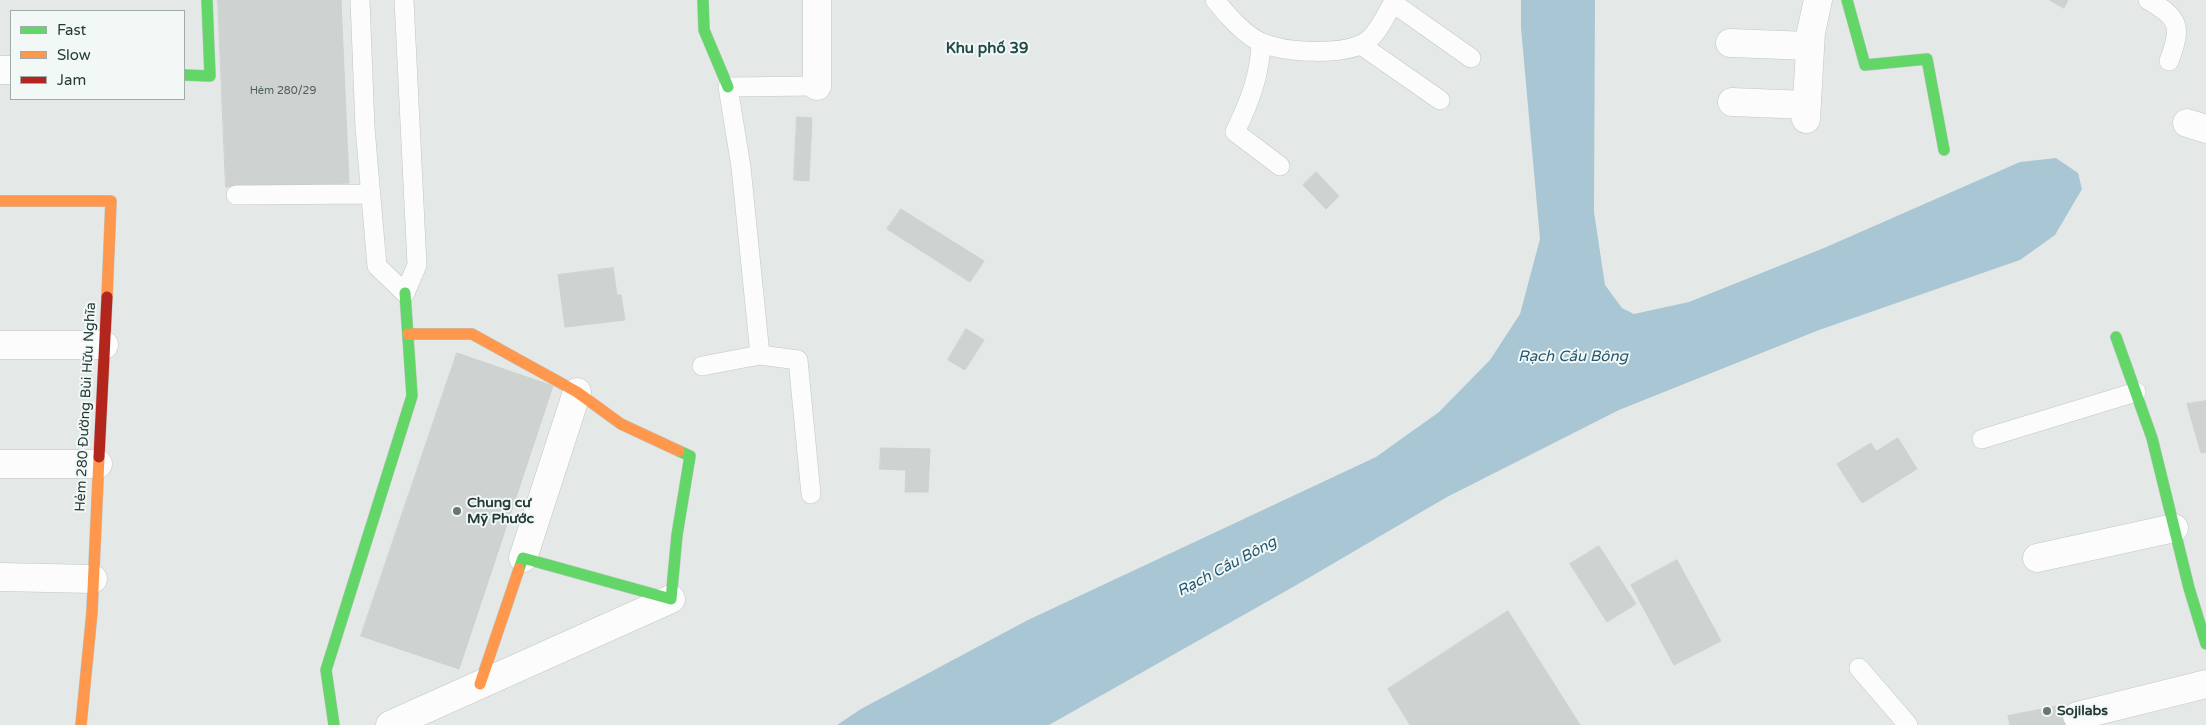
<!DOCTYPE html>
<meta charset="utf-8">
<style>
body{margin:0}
#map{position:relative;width:2206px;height:725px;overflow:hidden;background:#e4e9e7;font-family:"Varela Round",sans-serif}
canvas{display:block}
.legend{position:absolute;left:10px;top:10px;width:175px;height:90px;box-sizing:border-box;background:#f2f8f6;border:1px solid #a0acaa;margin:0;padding:6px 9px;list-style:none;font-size:15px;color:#243a38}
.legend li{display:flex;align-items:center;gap:10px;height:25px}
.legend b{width:25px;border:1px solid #a0acaa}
</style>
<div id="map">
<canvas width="2206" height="725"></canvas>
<ul class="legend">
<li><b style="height:6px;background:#63d668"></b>Fast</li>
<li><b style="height:6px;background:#ff974d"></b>Slow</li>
<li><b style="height:6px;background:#b3261e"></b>Jam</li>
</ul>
</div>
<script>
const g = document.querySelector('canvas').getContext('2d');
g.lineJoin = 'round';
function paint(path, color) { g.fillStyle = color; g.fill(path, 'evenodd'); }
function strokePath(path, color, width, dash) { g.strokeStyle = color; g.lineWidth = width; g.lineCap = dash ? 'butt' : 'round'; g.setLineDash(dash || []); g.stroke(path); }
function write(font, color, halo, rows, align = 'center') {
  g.font = font + ' "Varela Round",sans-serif'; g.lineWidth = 4; g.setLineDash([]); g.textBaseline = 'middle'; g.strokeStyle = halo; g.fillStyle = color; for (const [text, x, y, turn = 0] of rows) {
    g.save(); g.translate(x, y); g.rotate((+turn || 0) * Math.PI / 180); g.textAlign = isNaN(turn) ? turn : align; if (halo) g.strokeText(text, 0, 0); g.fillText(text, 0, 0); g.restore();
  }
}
const water = new Path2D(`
 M1521,0H1595L1594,212L1605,285L1622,308L1634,314L1689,302L1824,248L2020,162L2056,158L2078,173L2082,189L2055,235L2020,260L1819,330L1619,410L1447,497L1293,587L1049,725H837L861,709L1028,620L1376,457L1439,412L1490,360L1520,314L1540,239L1521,28Z`);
const building = new Path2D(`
 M218,0H341L349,183L226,187Z
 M2050,0H2068L2064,8Z
 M797,117L812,118L809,181L794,180Z
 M1316,172L1339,196L1326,209L1303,185Z
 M901,209L984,261L970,282L887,229Z
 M613,268L617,295H621L625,320L565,327L558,275Z
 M966,329L984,340L965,370L948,360Z
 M457,353L553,386L459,669L361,636Z
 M2206,401V452L2201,453L2187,404Z
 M1898,438L1917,469L1862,503L1837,464L1871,443L1876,451Z
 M881,448L930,449L928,492H905L906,470L880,469Z
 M1599,546L1636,604L1607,622L1570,564Z
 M1677,560L1721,641L1674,665L1631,585Z
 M1508,611L1580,725H1410L1388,689Z
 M2059,706L2067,725H2010L2008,716Z`);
const lane = new Path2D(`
 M360,0L365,128L377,266L405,293L417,265L404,0
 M1215,0C1225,13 1247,38 1263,43C1287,53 1346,56 1367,41C1378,33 1386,15 1393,3L1471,58
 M2148,0C2180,18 2182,27 2169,61
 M1261,43C1260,76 1249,103 1235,132L1280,166
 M1361,45L1440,100
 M236,195L370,194
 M702,366L760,355
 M1982,439L2136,392
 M811,494L798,360L760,355L741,167L728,87L817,86
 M1859,668L1908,725`);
const street = new Path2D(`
 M1730,43L1810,46
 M0,70H11
 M817,86V0
 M1732,102L1807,105
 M1806,119L1811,32L1818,0
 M2187,123L2206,129
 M0,345H104
 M0,464H98
 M523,558L577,392
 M2037,558L2174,528
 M0,577L93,579
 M2077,716L2206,684
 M390,725L671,599`);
const fast = new Path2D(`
 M703,0L704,30L728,87
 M1847,0L1865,65L1927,59L1944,150
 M184,75L210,76L207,0
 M2116,337L2152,438L2189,588L2206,644
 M519,569L523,558L671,599L677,535L690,456L679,451
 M334,725L326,670L412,396L405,293`);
const slow = new Path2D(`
 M0,201H111L107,297
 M408,334H472L577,392L621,424L679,451
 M480,684L519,569
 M81,725L92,612L99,457`);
const jam = new Path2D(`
 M99,457L107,297`);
const markers = [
 [457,511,5,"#677775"],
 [2047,711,5,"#677775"]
];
const numberNames = [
 ["Hẻm 280/29",283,91]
];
const streetNames = [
 ["Hẻm 280 Đường Bùi Hữu Nghĩa",86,407,-87]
];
const poiNames = [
 ["Chung cư",467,503],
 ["Mỹ Phước",467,519],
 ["Sojilabs",2057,711]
];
const neighbourhoodNames = [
 ["Khu phố 39",987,49]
];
const waterNames = [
 ["Rạch Cầu Bông",1573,357],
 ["Rạch Cầu Bông",1227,567,-28]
];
paint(water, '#a8c6d3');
paint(building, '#ced2d1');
strokePath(building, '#cdd2d0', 1);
strokePath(lane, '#c1c6c4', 20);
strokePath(street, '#c1c6c4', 29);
strokePath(fast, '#c0c6c5', 12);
strokePath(slow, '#c0c6c5', 12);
strokePath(jam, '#c0c6c5', 12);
strokePath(lane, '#fbfcfb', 19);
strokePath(street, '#fbfcfb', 28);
strokePath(fast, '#63d668', 11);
strokePath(slow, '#ff974d', 11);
strokePath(jam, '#b3261e', 11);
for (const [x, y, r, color] of markers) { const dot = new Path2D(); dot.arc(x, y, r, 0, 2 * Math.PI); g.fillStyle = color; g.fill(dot); strokePath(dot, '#f2f8f6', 2); }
write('11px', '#4e605e', null, numberNames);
write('14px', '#243a38', '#f2f8f6', streetNames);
write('bold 14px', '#243a38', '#f2f8f6', poiNames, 'left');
write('bold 15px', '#214a48', '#f2f8f6', neighbourhoodNames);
write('italic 15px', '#235671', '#f2f8f6', waterNames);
</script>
